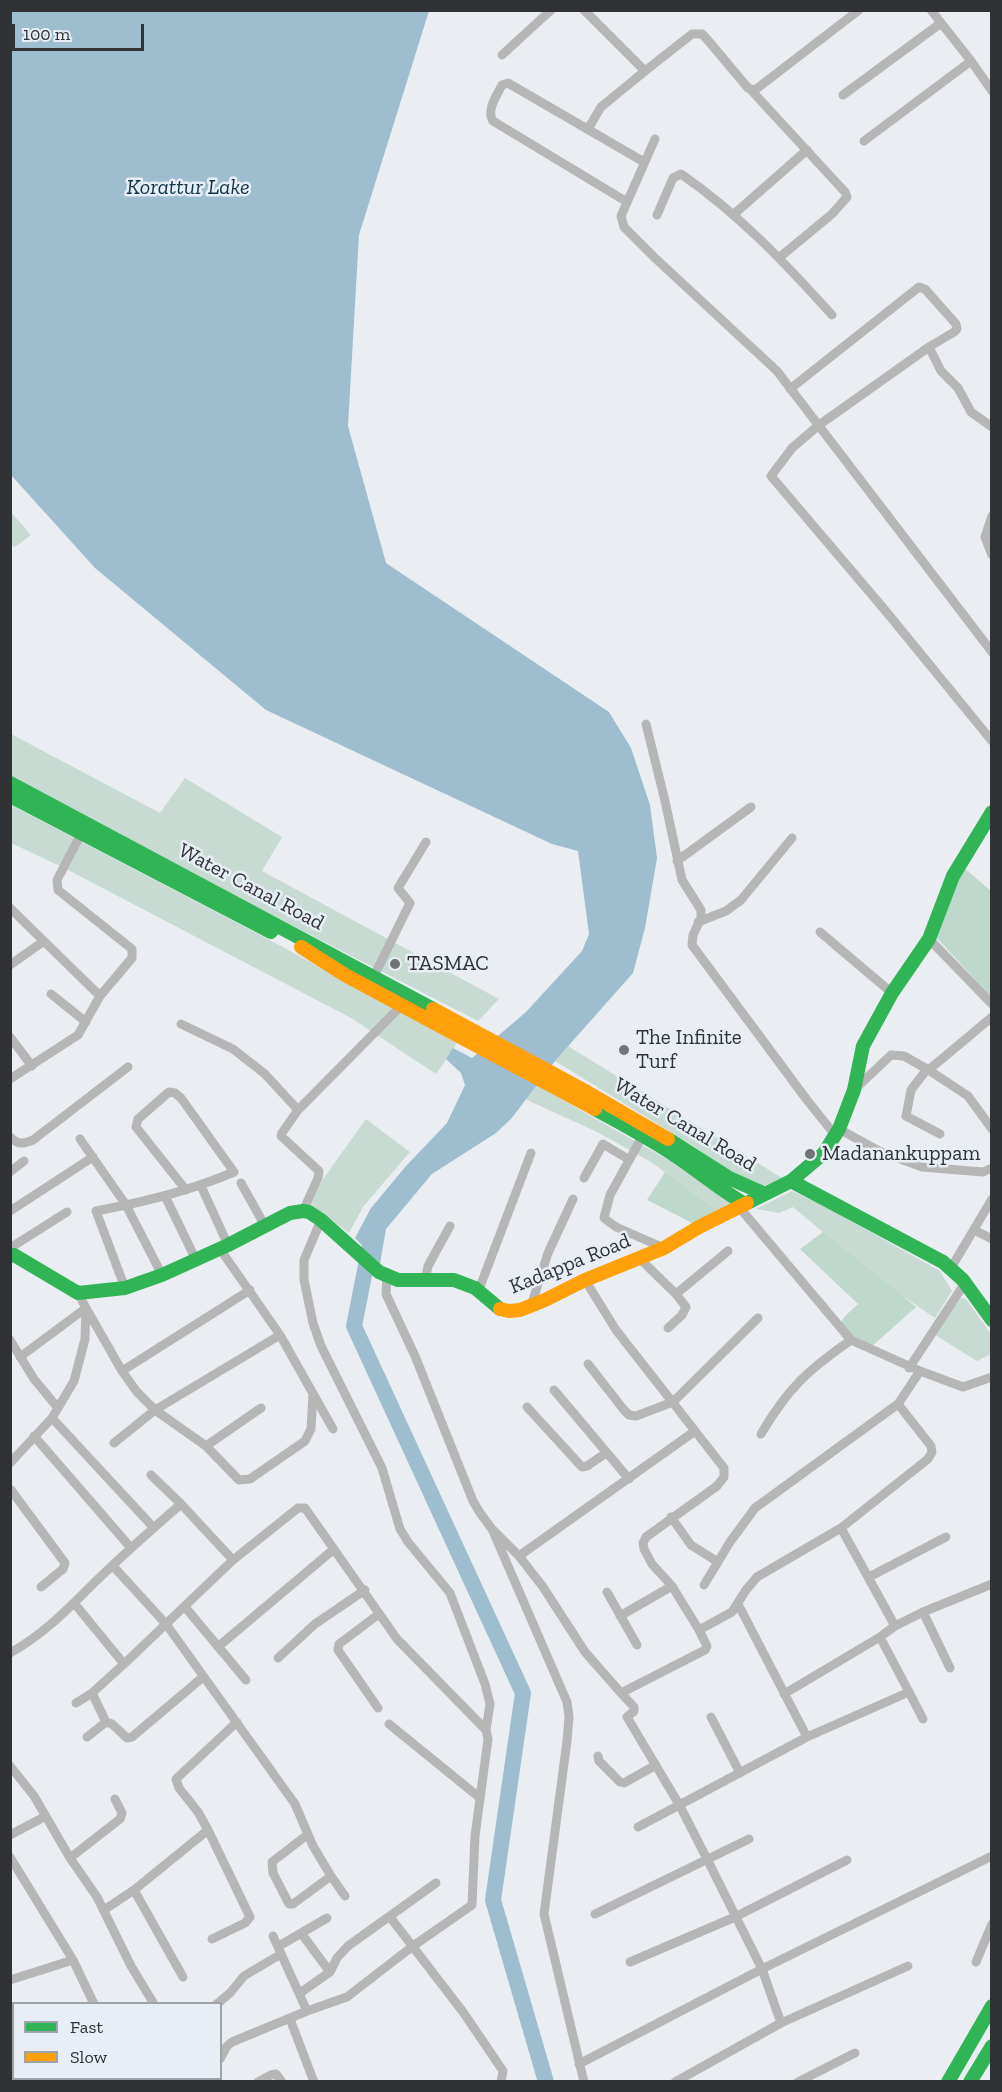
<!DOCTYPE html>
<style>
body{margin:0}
#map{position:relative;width:1002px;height:2092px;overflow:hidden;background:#eaeef2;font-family:"Zilla Slab",serif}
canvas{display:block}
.frame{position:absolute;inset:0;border:12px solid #303235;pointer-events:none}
.legend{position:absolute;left:12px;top:2002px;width:210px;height:78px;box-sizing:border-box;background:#e7eef6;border:2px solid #9ea3a9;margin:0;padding:8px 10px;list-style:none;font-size:18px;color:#303235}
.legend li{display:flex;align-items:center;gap:12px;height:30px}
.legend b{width:30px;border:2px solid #9ea3a9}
.scale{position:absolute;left:12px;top:24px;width:132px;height:27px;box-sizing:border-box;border:3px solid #303235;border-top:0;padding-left:8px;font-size:18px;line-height:21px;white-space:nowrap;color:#303235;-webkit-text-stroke:4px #e7eef6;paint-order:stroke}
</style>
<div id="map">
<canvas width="1002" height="2092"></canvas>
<div class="frame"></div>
<ul class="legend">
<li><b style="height:8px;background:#30b455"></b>Fast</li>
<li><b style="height:8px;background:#ff9f0a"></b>Slow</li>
</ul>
<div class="scale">100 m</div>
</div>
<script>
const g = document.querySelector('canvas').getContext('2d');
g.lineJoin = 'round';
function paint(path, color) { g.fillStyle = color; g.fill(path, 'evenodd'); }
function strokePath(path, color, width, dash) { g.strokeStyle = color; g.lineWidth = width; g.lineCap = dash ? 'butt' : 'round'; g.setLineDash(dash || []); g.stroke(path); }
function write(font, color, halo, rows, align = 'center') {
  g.font = font + ' "Zilla Slab",serif'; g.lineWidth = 5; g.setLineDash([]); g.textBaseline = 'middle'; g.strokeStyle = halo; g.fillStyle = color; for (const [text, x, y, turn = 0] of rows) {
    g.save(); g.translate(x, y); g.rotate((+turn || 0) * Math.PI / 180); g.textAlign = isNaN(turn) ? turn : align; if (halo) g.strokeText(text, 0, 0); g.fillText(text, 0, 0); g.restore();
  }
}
const green = new Path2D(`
 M10,511L31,535L15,547L11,545Z
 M11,734L160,813L185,778L282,837L262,871L499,999L478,1021L200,878L11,777Z
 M11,805L281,946L457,1043L436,1074L351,1018L68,870L11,843Z
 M568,1046L782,1178C776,1181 770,1184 764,1186C745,1190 712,1160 698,1149L555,1061Z
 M536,1085L670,1161L732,1204L718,1211L651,1162L597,1132L525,1099Z
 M366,1119L410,1152L363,1207L349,1233L311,1204L323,1179Z
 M792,1191L820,1204L940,1271L952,1291L935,1318L886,1285L793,1207L779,1213L756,1209Z
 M961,1298L966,1299L991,1334V1354L977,1361L935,1335Z`);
const forest = new Path2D(`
 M963,867L991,891V997L937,938Z
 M665,1172L718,1211L694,1224L647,1200Z
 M823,1232L916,1307L870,1348L861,1344L841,1323L844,1317L858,1304L800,1249Z`);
const water = new Path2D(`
 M11,11H429L359,235L348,426L386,563L609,712L631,748L650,805L657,858L645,928L633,973L555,1061L511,1119L496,1133L432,1174L386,1229L380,1264L355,1238L371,1208L406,1166L447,1123L465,1085L461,1073L446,1059L453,1048L472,1058L526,1012L582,951L589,934L578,851L552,844L266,710L95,568L11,475Z`);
const river = new Path2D(`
 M373,1230L354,1326L523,1693L493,1900L546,2082`);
const street = new Path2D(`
 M584,10L645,71L601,107L588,129
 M931,10L971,61L992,91
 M502,55L551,10
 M645,71L692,34H702L706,38L748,88L755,90L859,10
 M751,90L845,192L847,197L832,214L780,257
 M843,95L941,23
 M655,139L621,216L624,227L655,258L777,371L992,652
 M864,141L971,61
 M627,202L493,121C486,110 497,95 502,85L508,83L644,162
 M657,215L673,178L681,174C739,214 786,264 832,315
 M733,215L807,150
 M929,347L941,371L958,388L971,412L992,427
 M790,389L919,287L925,289L956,324L957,329L954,332L929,347L819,425L792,448L771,476L884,609L992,741
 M992,516L985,537L992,555
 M646,724L665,801L682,880L701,910V918L693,935L692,945L807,1100L835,1135
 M677,861L751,807
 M10,908L100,996
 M698,922L726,911L741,900L792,838
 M820,932L892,993
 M929,939L992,1004
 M10,965L44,941
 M374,976L410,903L398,888L426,842
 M51,994L86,1022
 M181,1024L233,1049L265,1074L298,1110
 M10,1037L32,1066
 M10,1079L78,1035L100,996L132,958V949L58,890L57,880L84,828
 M854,1090L891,1055L904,1056L927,1069L931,1068L992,1017
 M839,1129L879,1151L922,1167L983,1172L992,1168
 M940,1134L906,1116L911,1090L927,1069L968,1096L992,1129
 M643,1135L610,1195L604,1218L616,1227L664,1248
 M10,1137C18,1145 23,1144 33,1140L128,1067
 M80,1139L126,1205L96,1211L125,1288
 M10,1172L24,1161
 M584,1178L603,1144L628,1159
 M241,1183L265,1226
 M201,1186L228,1245
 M165,1196L196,1260
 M739,1207L851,1340L920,1371
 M10,1211L93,1157
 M303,1211L318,1178L319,1171L281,1136L282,1133L298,1110L402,1005
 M321,1220L304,1260V1280L313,1323L321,1346L382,1468L400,1529L408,1542L450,1593L485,1684L490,1704L486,1730
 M974,1230L992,1239
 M10,1248L67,1212
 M640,1259L676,1294L686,1307L682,1315L668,1328
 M951,1268L992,1199
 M162,1275L126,1205C163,1197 199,1187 234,1172L181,1098L175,1093L169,1092L138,1119L136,1127L186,1190
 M387,1277L386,1294L415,1356L473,1501L480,1513L492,1529L519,1556L543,1587L585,1652L621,1693
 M585,1280L616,1330L724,1468V1477L717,1486L646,1537L643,1543L644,1549L652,1564L672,1586L699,1630
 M425,1281L428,1266L450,1226
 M478,1292L531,1153
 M676,1294L728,1251
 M531,1306L548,1253L573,1199
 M280,1335L333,1429
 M10,1340L34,1379L58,1408
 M20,1357L86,1308L122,1371L137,1392L155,1410L206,1446L239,1480L250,1479L305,1441L311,1429L313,1394
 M588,1364L624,1410L629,1415L636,1416L673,1402L758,1318
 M909,1368L965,1283
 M122,1371L250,1290
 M554,1390L629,1479
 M527,1407L582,1467L587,1466L606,1453
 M52,1418L154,1528
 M761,1434C788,1388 808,1370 851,1340
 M34,1436L131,1548
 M114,1443L155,1410L280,1335L220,1249
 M206,1446L261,1408
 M10,1463L52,1418L74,1381L85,1339L86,1308L78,1293
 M11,1490L65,1563L63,1569L41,1587
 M671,1517L691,1545L718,1562
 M841,1528L895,1626
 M492,1529L567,1702L569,1717L567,1741L544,1914L584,2082
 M519,1556L695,1431
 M113,1566L166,1624L295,1804L313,1846L331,1876L345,1896
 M869,1577L946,1537
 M704,1585L730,1542L755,1508L898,1404L920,1371L963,1387L992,1377
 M607,1592L637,1645
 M74,1603L124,1664L92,1693L76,1703
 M738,1604L807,1737
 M185,1607L246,1680
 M923,1612L950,1668
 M620,1616L672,1586
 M219,1646L334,1549
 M10,1653C44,1634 68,1609 95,1582C123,1555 152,1529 181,1504
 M278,1658L315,1624L365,1590
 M124,1664L233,1560L181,1504L151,1475
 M909,1692L923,1719
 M92,1693L106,1722
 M784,1694L880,1637L895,1626L923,1612L992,1584
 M378,1708L338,1650L339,1644L379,1614
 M711,1717L740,1773
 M389,1724L480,1798
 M87,1737L106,1722L112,1724L127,1738L132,1737L203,1677
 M598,1756L599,1761L620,1782L624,1783L656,1765
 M10,1766L34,1796L70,1858L97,1897L131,1966L154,2004
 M638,1827L807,1737L909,1692L880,1637
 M10,1835L46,1816
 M307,1835L272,1862L273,1873L289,1904H293L331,1876
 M10,1857L73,1960L94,2004
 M70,1858L120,1819L122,1813L115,1799
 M104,1910L134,1890
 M595,1914L749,1839
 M390,1917L463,2012L503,2071L501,2082
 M301,1933L330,1972
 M273,1936L307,2011
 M212,1939L245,1923L250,1917L208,1830L198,1812L179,1788L176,1779L237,1722
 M279,1946L327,1918
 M630,1962L735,1917L847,1860
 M976,1962L992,1924
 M183,1977L134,1890L208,1830
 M10,1980L73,1960
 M300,1993L330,1972L337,1958L348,1946L436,1883
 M217,2004L230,1993L244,1976L281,1954
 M290,2019L314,2082
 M781,2023L762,1969L707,1859L680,1806L627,1717L634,1711V1707L621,1693L705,1650L707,1646L699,1630L732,1612L746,1590L757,1577L841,1528L928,1459L932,1452L931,1446L898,1404
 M220,2059L227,2046L232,2042L307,2011L347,1997L413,1946L472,1905L475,1836L488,1739L486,1730L397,1639L305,1508H298L233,1560
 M579,2064L762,1969L992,1856
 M75,2078L77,2082
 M133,2078L134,2082
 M194,2082L199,2078
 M258,2082L271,2075L276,2074L282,2082
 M675,2082L781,2023L908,1966
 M798,2082L855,2053`);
const fast = new Path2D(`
 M10,783L433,1009
 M10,796L271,932
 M595,1109C624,1125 653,1140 680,1159C702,1174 722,1191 745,1204
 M668,1139L729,1178L765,1194
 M791,1181L943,1262L963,1280L992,1320
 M747,1203L791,1181L824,1153L839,1129L854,1090L863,1046L892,993L929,939L953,876L992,812
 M10,1256L14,1255L78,1293L125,1288L162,1275L228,1245L290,1213L303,1211L309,1212L321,1220L379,1272L398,1280H454L475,1288L500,1309
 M948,2082L992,2006
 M970,2082L992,2046`);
const slow = new Path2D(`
 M301,947L345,975L595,1109
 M433,1009L587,1092L668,1139
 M500,1309L509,1311L520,1310L545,1300L585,1280L664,1248L699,1227L747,1203`);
const markers = [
 [395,964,6,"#717477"],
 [624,1050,6,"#717477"],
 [810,1154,6,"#717477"]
];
const streetNames = [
 ["Water Canal Road",251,887,28],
 ["Water Canal Road",685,1125,31],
 ["Kadappa Road",570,1264,-22]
];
const poiNames = [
 ["TASMAC",407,964],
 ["The Infinite",636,1038],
 ["Turf",636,1062],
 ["Madanankuppam",822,1154]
];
const waterNames = [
 ["Korattur Lake",188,188]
];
paint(green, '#c7dbd2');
paint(forest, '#bfd8cc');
paint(water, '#9ebed0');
strokePath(river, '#9ebed0', 16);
strokePath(street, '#b6b6b6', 9);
strokePath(fast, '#30b455', 14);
strokePath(slow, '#ff9f0a', 14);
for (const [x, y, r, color] of markers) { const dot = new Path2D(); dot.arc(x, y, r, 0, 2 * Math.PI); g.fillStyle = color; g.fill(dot); strokePath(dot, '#e7eef6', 2); }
write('21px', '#303235', '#e7eef6', streetNames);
write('21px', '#303235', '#e7eef6', poiNames, 'left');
write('italic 22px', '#0e3547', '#e7eef6', waterNames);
</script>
